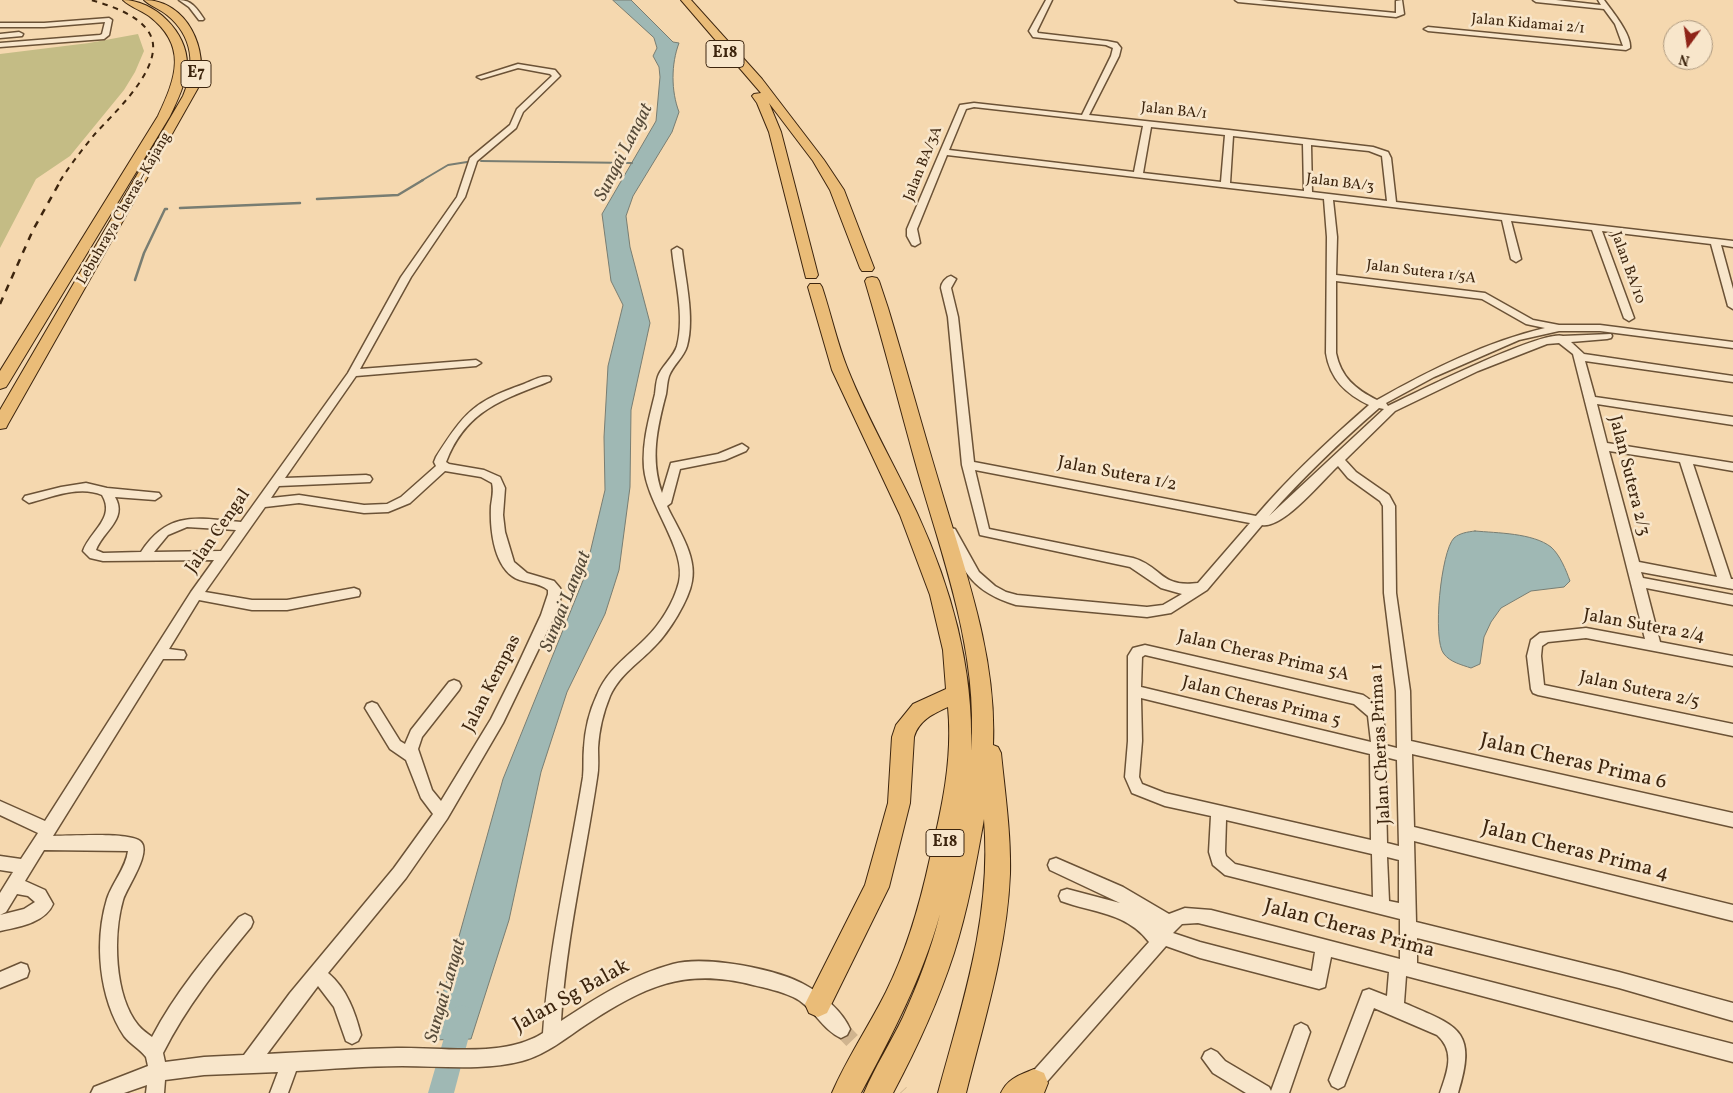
<!DOCTYPE html>
<meta charset="utf-8">
<style>
body{margin:0}
#map{position:relative;width:1733px;height:1093px;overflow:hidden;background:#f5d8af;font-family:Vollkorn,serif}
canvas{display:block}
.north{position:absolute;left:1663px;top:20px;width:50px;height:50px;box-sizing:border-box;background:#f8e6cb;border:1px solid #ad997f;border-radius:50%;rotate:194deg;font-size:14px;font-weight:700;line-height:20px;text-align:center;color:#3d250e}
.north::after{content:'';display:block;margin:auto;width:18px;height:22px;background:#8f2418;clip-path:polygon(50% 0,100% 100%,50% 72%,0 100%)}
</style>
<div id="map">
<canvas width="1733" height="1093"></canvas>
<div class="north">N</div>
</div>
<script>
const g = document.querySelector('canvas').getContext('2d');
g.lineJoin = 'round';
function paint(path, color) { g.fillStyle = color; g.fill(path, 'evenodd'); }
function strokePath(path, color, width, dash) { g.strokeStyle = color; g.lineWidth = width; g.lineCap = dash ? 'butt' : 'round'; g.setLineDash(dash || []); g.stroke(path); }
function write(font, color, halo, rows, align = 'center') {
  g.font = font + ' Vollkorn,serif'; g.lineWidth = 5; g.setLineDash([]); g.textBaseline = 'middle'; g.strokeStyle = halo; g.fillStyle = color; for (const [text, x, y, turn = 0] of rows) {
    g.save(); g.translate(x, y); g.rotate((+turn || 0) * Math.PI / 180); g.textAlign = isNaN(turn) ? turn : align; if (halo) g.strokeText(text, 0, 0); g.fillText(text, 0, 0); g.restore();
  }
}
const green = new Path2D(`
 M138,34L144,51L135,72L124,90L70,156L36,179L0,248V54L89,43Z`);
const water = new Path2D(`
 M613,0H631L673,42L679,43C671,64 671,91 679,112L672,132L633,196L626,216L630,247L650,323L631,410L630,487L619,570L605,614L567,692L541,772L509,920L471,1039L430,1040L503,779L584,578L605,490L604,437L608,366L623,305L611,281L602,214L656,121L660,77L659,67L653,56L657,48L654,38Z
 M1475,531C1497,533 1533,533 1551,547C1560,555 1566,570 1570,581L1564,587L1531,591L1501,608L1491,622L1484,637L1480,664L1471,668C1462,665 1450,662 1444,654C1432,640 1441,551 1454,538C1460,533 1467,532 1475,531Z`);
const streamFar1 = new Path2D(`
 M481,161L632,163
 M421,181L448,165L467,162`);
const stream = new Path2D(`
 M317,199L398,195L423,180
 M180,208L300,203
 M135,280L144,253L165,209H167`);
const river = new Path2D(`
 M462,1005L471,1008L474,1017L454,1093H428L450,1017L453,1008Z`);
const minorTunnel = new Path2D(`
 M841,1029L867,1056
 M884,1075L901,1093`);
const minor = new Path2D(`
 M179,0C192,0 197,9 204,19L203,20H199L189,7Z
 M1046,0H1052L1037,31L1038,33L1107,41L1117,43L1121,48L1119,56L1089,115L1229,130L1373,147L1388,152L1391,158L1396,202L1733,241V247L1721,245L1733,289V309L1728,306L1711,244L1602,231L1634,318L1629,321L1624,318L1592,230L1511,221L1521,259L1516,262L1511,259L1502,220L1333,200L1337,237L1336,275L1485,293L1533,320L1559,325H1600L1733,342V348L1600,331H1559L1519,340L1434,377L1386,403L1388,406C1415,393 1543,329 1563,336L1611,334L1612,336L1611,338L1607,339L1571,342L1584,354L1733,376V382L1585,361L1595,397L1733,417V425L1597,404L1607,443L1733,463V471L1693,464L1731,579H1733V589L1641,572L1643,578L1733,595V605L1646,588L1660,642L1733,656V666L1586,638L1548,642L1542,646L1541,656L1544,685L1733,724V736L1538,695L1533,693L1531,689L1527,656L1531,640L1540,633L1586,628L1645,639L1573,354L1559,343L1547,344L1478,371L1395,411L1345,460L1356,472L1389,495L1395,506L1396,593L1410,691L1411,741L1733,813V827L1412,754L1414,827L1733,905V921L1414,841L1416,922L1619,972L1733,1003V1021L1619,988L1417,938V963L1733,1044V1062L1406,976L1404,1003C1457,1026 1478,1029 1458,1093H1440C1447,1072 1456,1052 1437,1035L1374,1008L1344,1086L1338,1089L1332,1086L1329,1080L1363,991L1369,989L1387,996L1389,972L1331,957L1325,987L1319,989L1200,958L1166,946L1037,1093H1016L1019,1087L1149,942C1126,912 1093,913 1061,901L1059,896L1061,891L1067,889L1120,903L1050,870L1048,865L1050,860L1056,858L1123,887L1169,914L1185,908L1211,910L1400,959V919L1225,875L1213,865L1209,852L1211,816L1165,806L1132,793L1125,777L1128,741V656L1133,648L1145,645L1363,695C1383,707 1386,723 1385,745L1397,748L1396,691L1384,593L1383,506L1380,501L1348,478L1338,466C1322,481 1283,529 1262,525L1207,590L1171,613L1147,617L1016,605C971,591 964,572 945,532L951,528L955,529L979,572L995,586L1006,592L1017,595L1147,607L1163,605L1182,594L1161,588L1130,567L980,535L962,465L948,317L941,288C941,283 946,277 951,276L956,279L951,288L958,317L974,462L1256,516C1291,475 1329,440 1369,405C1346,394 1330,379 1326,353L1327,237L1324,199L947,155L917,229L920,243L915,246L912,245L907,236V229L960,105L974,103L1082,115L1111,56L1113,48L1106,45L1033,37L1029,31ZM974,107L1143,126L1134,172L949,150L966,109ZM1151,127L1225,135L1221,182L1143,173ZM1233,136L1303,144L1304,191L1230,183ZM1311,145L1369,151L1382,156L1387,201L1312,192ZM1336,281L1482,299L1526,324L1545,328C1486,342 1430,370 1377,400C1355,389 1341,377 1336,353ZM1379,408L1384,409L1269,516C1303,477 1340,442 1379,408ZM1609,451L1680,462L1717,577L1639,562ZM975,470L1250,523L1198,583C1160,588 1163,567 1133,558L989,529ZM1145,655L1354,704L1368,716L1371,742L1141,687L1142,657ZM1141,698L1370,754L1371,840L1165,793L1142,784L1139,777L1142,741ZM1385,757L1397,760L1399,846L1387,843ZM1226,820L1372,854L1373,897L1235,864L1226,856L1225,852ZM1387,857L1399,860V903L1389,901ZM1198,923L1315,952L1312,971L1200,942L1173,933L1182,924Z
 M1235,0H1259L1396,13V1L1402,0L1404,14L1396,17L1238,2Z
 M1533,0H1556L1601,5L1598,0H1604C1612,11 1632,35 1630,48L1626,50L1428,31L1424,29L1428,27L1623,46L1615,24L1604,9L1536,2Z
 M109,18L112,20L109,35L104,39L0,47V43L100,35L102,34L105,22L44,27H0V23H44Z
 M19,32L23,34L22,36L0,38V34Z
 M518,64L555,70L560,76L523,112L516,128L477,161L465,197L411,277L360,369L476,360L481,363L476,366L356,376L285,478L366,475L370,476L372,479L370,482L279,486L271,498L299,495L364,505L387,504L401,497L436,466L434,462L436,457C465,412 473,402 524,384C532,381 541,375 550,377L551,379L550,381C502,400 466,410 446,462L449,464L484,470L500,477L505,488L503,515L505,532L514,562L527,573L554,581L560,588L562,594L555,615L503,723L447,819L406,878L328,973C347,989 355,1012 361,1035L358,1041L352,1044L346,1041L334,1007L318,986L267,1054C310,1052 353,1049 397,1048C442,1047 504,1058 543,1033C549,946 569,863 583,777C584,767 583,758 584,748C585,730 589,712 597,695C607,670 626,658 645,639C660,625 674,602 679,582C687,550 647,504 644,468C642,442 649,419 655,394C656,387 656,380 659,374C664,364 674,356 677,346C685,316 675,280 672,250L677,247L682,250C685,278 695,318 687,346C684,357 673,365 669,376C667,382 667,388 666,394C657,428 650,459 662,493L671,463L718,454L742,444L748,448L746,451L725,460L680,469L671,503L667,506C677,528 697,555 692,581C689,600 669,632 655,646C639,663 620,674 610,696C603,713 599,730 598,748C598,758 599,768 597,778C585,859 566,939 561,1021C596,998 632,975 673,964C705,955 779,969 807,986C823,995 843,1012 850,1029L847,1035L841,1038C822,1030 813,1006 793,997C780,991 766,988 753,985C684,967 644,987 587,1024C567,1037 546,1055 522,1061C484,1071 441,1066 402,1066C367,1066 331,1069 296,1071L288,1093H270L278,1072L204,1075L165,1080L164,1093H146L147,1085L124,1093H91L94,1087L148,1066L146,1057C140,1049 130,1044 124,1036C99,998 94,942 107,899C112,883 126,868 128,851L44,850L25,881L45,890L53,904C45,923 18,927 0,931V915L24,909L35,902L28,896L17,894L6,912L0,915V893L13,872L0,870V856L21,859L38,833L0,815V801L45,821L191,592L214,560L103,561L90,558L83,551C90,531 116,518 102,495C80,485 51,497 29,503L23,499L25,496L61,487L86,483L107,488L159,493L161,496L155,500L115,497C128,519 103,531 96,550L103,553L141,552C168,510 198,518 241,522L348,373L401,277L457,197L470,158L510,125L517,109L552,76L550,74L518,68L481,79L477,77ZM445,471L481,477L492,483C494,491 492,498 491,506C490,527 493,562 512,576C522,584 538,581 548,590V594L541,615L515,671L491,719L441,801L432,790L418,749L422,737L459,690L461,686L459,682L454,680L449,682L411,730L405,744L400,741L377,704L372,702L367,704L365,708L390,749L406,760L421,798L433,814L394,868L290,993L244,1055L204,1057L165,1062L163,1053C186,1007 218,967 251,927L253,922L251,917L245,914L239,917C207,955 175,993 152,1037C147,1033 142,1030 138,1025C114,995 113,935 123,900C127,887 153,851 140,841C127,832 71,836 53,836L163,659H184L186,655L184,651L169,649L199,600L252,610H287L359,596L360,593L359,590L354,588L287,600H252L205,592L265,507L299,503L364,513L388,512L410,503ZM187,527L236,530L221,551L154,552L168,535Z
 M21,963L27,965L29,971L27,977L0,988V972Z
 M1301,1023L1307,1026L1310,1032L1289,1093H1246L1213,1073L1202,1058L1205,1052L1211,1049L1217,1052L1225,1061L1269,1087L1271,1091L1295,1026Z`);
const highway = new Path2D(`
 M123,0C154,0 188,32 187,65C186,83 178,99 170,116L8,384L6,387L0,389V371L158,116C176,78 188,46 149,16C141,10 130,7 123,0Z
 M144,0C187,0 210,50 198,88L8,424L6,428L0,429V410L183,96C196,66 193,36 167,15C160,9 150,6 144,0Z
 M681,0H691L762,79L824,160L844,190L874,268L872,271H862L860,268L830,190L813,161L769,103L781,132L818,275L816,278H806L769,132L757,103L752,96L754,94L761,93Z
 M872,277L877,278L879,281L888,308C906,367 922,427 940,486C965,571 997,656 993,745L998,747L1001,753C1005,793 1011,834 1010,874C1007,949 984,1021 966,1093H938C963,1001 992,916 984,819C976,864 968,909 954,953C938,1002 917,1048 893,1093H864C875,1067 891,1042 903,1017C918,984 931,950 940,914C922,978 892,1035 861,1093H832C847,1058 869,1026 886,992C907,950 920,904 930,858C942,808 953,759 948,707C933,714 919,720 914,737L910,803L889,887L827,1013L818,1017L809,1013L805,1004L865,885L888,803L892,737L896,725L913,704L946,689L943,650L930,595L900,515L832,370L808,287L810,284H820L822,287C831,314 837,343 848,370C867,418 895,466 917,513C951,587 974,669 971,751C979,655 944,562 918,472C900,408 884,344 865,281L867,278Z
 M1034,1069L1044,1073L1048,1083L1044,1093H1001C1008,1078 1020,1075 1034,1069Z`);
const railFar1 = new Path2D(`
 M60,181C70,165 82,150 94,135C113,114 156,75 153,44C150,18 112,6 91,0`);
const rail = new Path2D(`
 M0,304L33,230L61,180`);
const farStreetnames = [
 ["Jalan Kidamai 2/1",1528,25,5],
 ["Jalan BA/1",1174,112,6],
 ["Jalan BA/3A",924,164,-68],
 ["Jalan BA/3",1340,184,7],
 ["Lebuhraya Cheras–Kajang",125,209,-60],
 ["Jalan BA/10",1627,268,70],
 ["Jalan Sutera 1/5A",1421,273,7]
];
const shields = [
 [725,54,38],
 [196,74,30],
 [945,843,38]
];
const shieldNames = [
 ["E18",725,54],
 ["E7",196,74],
 ["E18",945,843]
];
const streetNames = [
 ["Jalan Sutera 1/2",1117,475,11],
 ["Jalan Sutera 2/3",1628,476,76],
 ["Jalan Cengal",219,532,-55],
 ["Jalan Sutera 2/4",1644,627,10],
 ["Jalan Cheras Prima 5A",1263,657,13],
 ["Jalan Kempas",493,684,-63],
 ["Jalan Sutera 2/5",1639,691,12],
 ["Jalan Cheras Prima 5",1261,703,14],
 ["Jalan Cheras Prima 1",1382,744,-93]
];
const waterNames = [
 ["Sungai Langat",625,153,-63],
 ["Sungai Langat",567,602,-68],
 ["Sungai Langat",447,991,-74]
];
const nearStreetnames = [
 ["Jalan Cheras Prima 6",1573,763,13],
 ["Jalan Cheras Prima 4",1575,852,14],
 ["Jalan Cheras Prima",1349,930,15],
 ["Jalan Sg Balak",572,997,-29]
];
paint(green, '#c4bc85');
paint(water, '#9fb8b4');
strokePath(water, '#787d72', 1);
strokePath(streamFar1, '#787d72', 2);
strokePath(stream, '#787d72', 2.5);
paint(river, '#9fb8b4');
strokePath(minorTunnel, '#d0b48f', 16, [16, 8]);
strokePath(minor, '#6b5236', 3);
strokePath(highway, '#3d250e', 2);
paint(minor, '#f8e6cb');
paint(highway, '#eabc78');
strokePath(railFar1, '#3d250e', 2, [5.5, 5.5]);
strokePath(rail, '#3d250e', 2.5, [7, 7]);
write('15px', '#3d250e', '#f8e6cb', farStreetnames);
for (const [x, y, w] of shields) { const box = new Path2D(); box.roundRect(x - w / 2, y - 13.5, w, 27, 4); g.fillStyle = '#f8e6cb'; g.fill(box); strokePath(box, '#3d250e', 1); }
write('bold 16px', '#3d250e', null, shieldNames);
write('18px', '#3d250e', '#f8e6cb', streetNames);
write('italic 19px', '#564a38', '#f8e6cb', waterNames);
write('21px', '#3d250e', '#f8e6cb', nearStreetnames);
</script>
